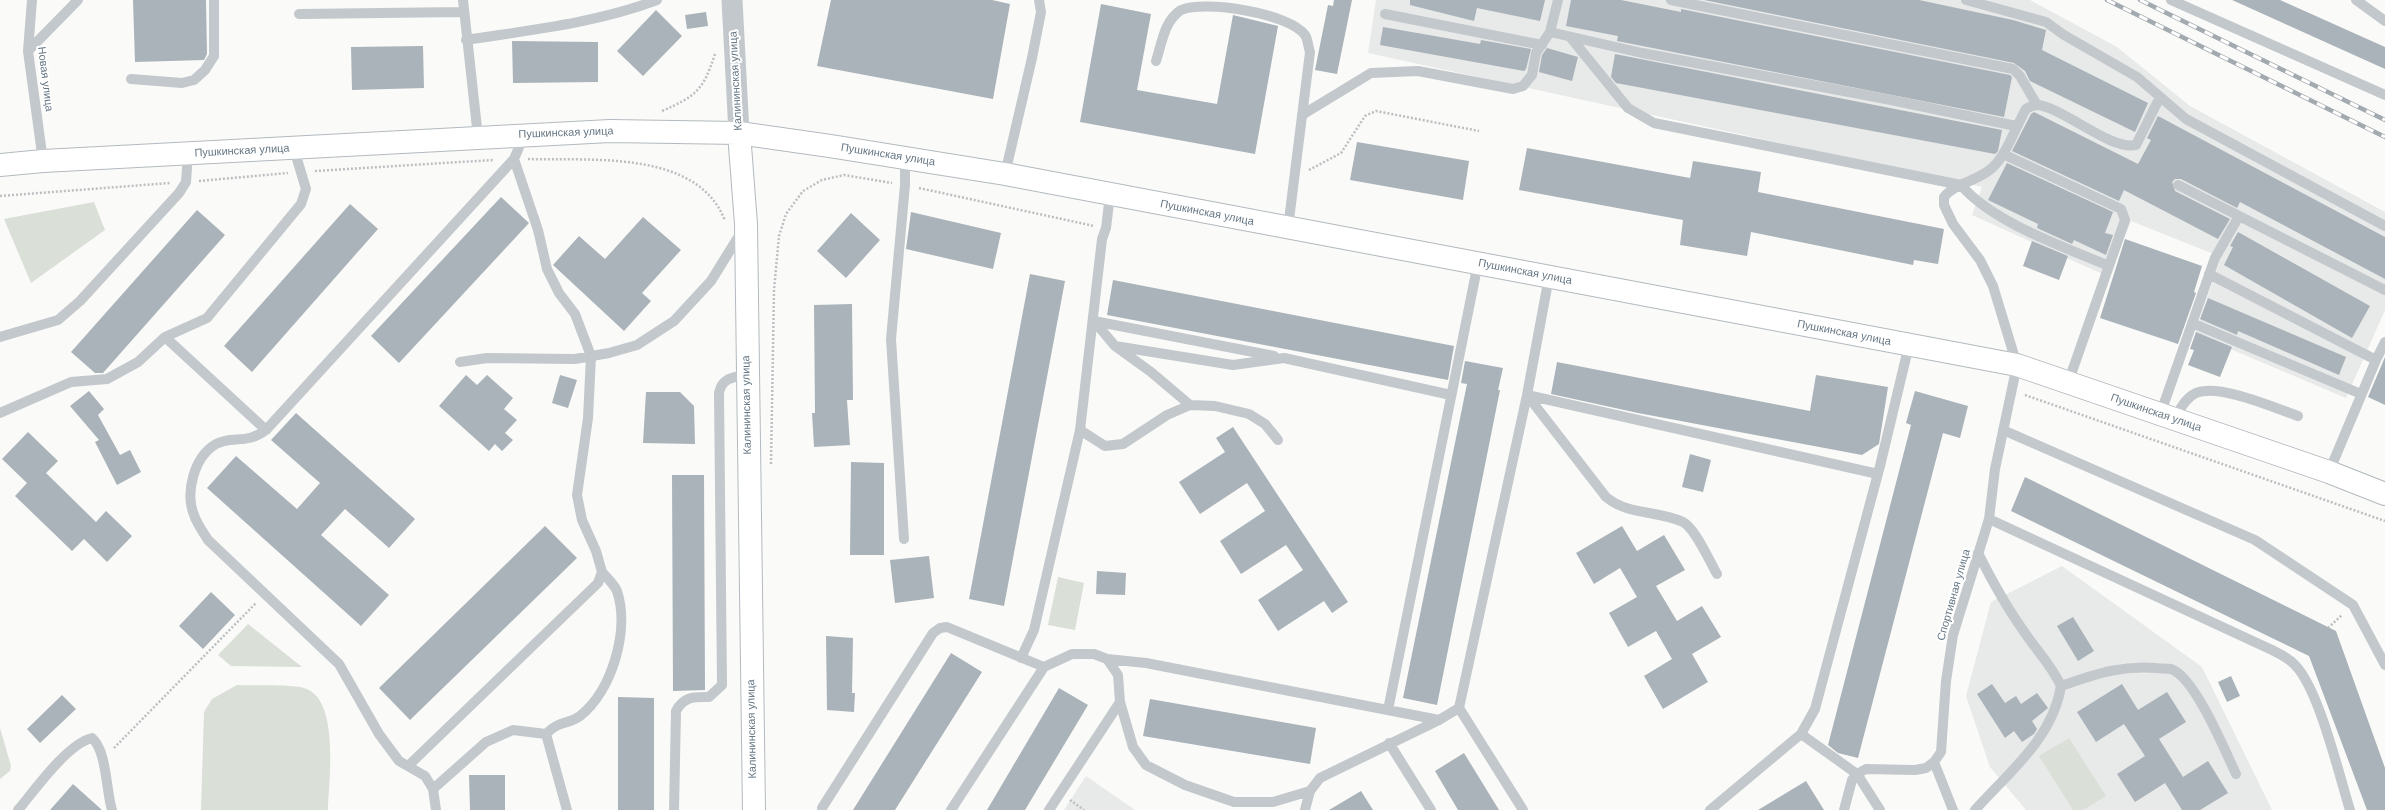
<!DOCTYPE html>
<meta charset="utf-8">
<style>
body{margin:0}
canvas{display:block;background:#fafaf8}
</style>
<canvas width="2385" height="810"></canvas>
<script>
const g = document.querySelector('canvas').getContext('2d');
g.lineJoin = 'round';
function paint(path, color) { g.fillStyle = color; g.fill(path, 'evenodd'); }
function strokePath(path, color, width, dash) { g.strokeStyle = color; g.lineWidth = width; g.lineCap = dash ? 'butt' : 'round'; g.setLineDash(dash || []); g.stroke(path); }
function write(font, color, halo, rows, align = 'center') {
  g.font = font + ' Arial,sans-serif'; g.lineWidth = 4; g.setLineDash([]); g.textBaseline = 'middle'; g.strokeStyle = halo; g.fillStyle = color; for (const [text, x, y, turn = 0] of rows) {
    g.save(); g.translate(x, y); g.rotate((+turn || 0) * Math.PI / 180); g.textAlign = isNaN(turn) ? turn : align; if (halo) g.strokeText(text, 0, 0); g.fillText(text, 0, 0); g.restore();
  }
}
const built = new Path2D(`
 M1376,0H2030L2117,47L2190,106L2385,212V310L2346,398L2195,334L2221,257L2131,221L2109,277L1972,215L1982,187L1368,53Z
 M2062,566L2202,667L2272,810H2026L1990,767L1966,696L1991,602Z
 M1086,776L1135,810H1064Z`);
const green = new Path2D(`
 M94,202L105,230L31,283L4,219Z
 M1058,577L1084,583L1075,630L1048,625Z
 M248,624L302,667L231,666L218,655Z
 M237,685C254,686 289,684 304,688C340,698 329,781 328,810H201L204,712L212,699Z
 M0,728L11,766L10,771L0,779Z
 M2069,738L2106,796L2083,810H2073L2039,756Z`);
const building = new Path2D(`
 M133,0H206L207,54L204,60L135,62Z
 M831,0H992L1010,4L993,99L817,66Z
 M1334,0H1352L1337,74L1315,70L1328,5L1333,6Z
 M1410,0H1545L1540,21L1477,8L1474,21L1410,5Z
 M1571,0H1621L1681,12V9L2010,75L2012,77L2004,117L1617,41L1618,36L1566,26Z
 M1704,0H1919L2013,20L2046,30L2042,50L2148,103L2135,132L2030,81L2025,71L2014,63Z
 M2232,0H2280L2385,47V69Z
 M1101,4L1151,14L1137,90L1217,104L1233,15L1278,26L1255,154L1080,122Z
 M656,10L682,36L643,76L617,51Z
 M706,12L708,26L687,29L685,15Z
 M1383,27L1480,44L1481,40L1531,49L1526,69L1524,71L1380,45Z
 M512,41L598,42V82L513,83Z
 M423,46L424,88L352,90L351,47Z
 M1547,48L1578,57L1572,81L1539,72L1542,55Z
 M1615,54L2002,130L1998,151L1995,154L1616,83L1611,77Z
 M2034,112L2138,164L2151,140L2147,138L2158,116L2385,237V279L2240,202L2237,208L2181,179H2175L2172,182L2175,191L2230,219L2218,239L2124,190L2119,201L2012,151L2031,114Z
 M1357,142L1469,161L1463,200L1350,180Z
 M1527,148L1690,178L1693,161L1761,172L1758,192L1944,229L1938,264L1914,260L1913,265L1751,232L1747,256L1680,245L1683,220L1519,190Z
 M2007,163L2113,212L2105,233L2113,235L2106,255L2074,240L2072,244L2037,228L2038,224L1988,200Z
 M501,197L529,223L399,363L371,336Z
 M350,204L378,229L252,372L224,346Z
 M197,210L225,235L103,373H95L71,352Z
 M911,212L1001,233L993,269L906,249Z
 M851,213L880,240L846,278L817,251Z
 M643,217L681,250L642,293L651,301L624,331L553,265L579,236L605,259Z
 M2238,232L2370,306L2352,338L2224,265L2233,247L2230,246Z
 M2125,239L2202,266L2194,292L2196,293L2178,344L2100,318Z
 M2032,241L2068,256L2059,280L2023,266Z
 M1030,274L1065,281L1004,606L969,599Z
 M1113,280L1454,346L1448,380L1107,315Z
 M2208,298L2346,357L2339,375L2238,331L2237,335L2200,319Z
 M852,304L853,400H847L850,445L814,447L812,413H815L814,305Z
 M2196,332L2232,347L2220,377L2188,365L2194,350L2190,349Z
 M2385,357V405L2368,397Z
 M1465,361L1503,368L1498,390H1500L1437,705L1403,698L1467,384L1461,383Z
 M1557,362L1810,411L1816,375L1888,387L1879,444L1862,455L1638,413L1551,394Z
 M466,375L477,385L487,375L513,398L504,409L517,420L505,433L513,440L502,451L495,444L489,451L439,406Z
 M560,375L577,380L568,408L552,403Z
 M89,391L104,409L98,415L120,455L130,450L141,472L117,485L95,442L99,440L70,406Z
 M1915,391L1968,406L1960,438L1943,433L1858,758L1838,753L1828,745L1911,425L1906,423Z
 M646,392H680L694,406L695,444L643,443Z
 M296,413L415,519L389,548L345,509L321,535L389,595L361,626L207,488L236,456L297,509L320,483L271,440Z
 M1233,427L1348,602L1332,613L1324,601L1278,631L1258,600L1303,570L1286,545L1241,574L1220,541L1265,511L1247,483L1200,514L1179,482L1225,452L1216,438Z
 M28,432L58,461L46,473L96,522L106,511L132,536L107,562L84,539L72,551L15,496L27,483L2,459Z
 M1690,454L1711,460L1703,492L1682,487Z
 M851,462L884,463V555H850Z
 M672,475H704L705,690L673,691Z
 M2025,477L2336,631L2385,768V810H2367L2309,656L2011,511Z
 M545,526L577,558L410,720L379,688Z
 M1622,526L1637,551L1664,535L1685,570L1656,586L1677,621L1702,606L1721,637L1692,654L1708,682L1663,709L1644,676L1672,659L1656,631L1628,647L1609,613L1637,597L1620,568L1594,584L1576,553Z
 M929,556L934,598L895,603L890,560Z
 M1097,571L1126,573L1125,595L1096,594Z
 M211,592L235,615L203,649L179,626Z
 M2073,617L2094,651L2078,661L2057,626Z
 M826,636L853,638L852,693H855L854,712L827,710Z
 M951,653L982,672L895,810H853Z
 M2231,676L2240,696L2227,702L2218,682Z
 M1992,684L2005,703L2016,696L2021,704L2037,693L2048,708L2032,721L2037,729L2034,734L2022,742L2014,731L2005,738L1977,694Z
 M2122,684L2138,710L2167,692L2186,722L2159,739L2183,777L2208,761L2228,793L2200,810H2182L2165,783L2135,802L2117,774L2145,756L2124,724L2096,742L2077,712Z
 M1059,688L1088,705L1025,810H987Z
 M62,695L76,709L40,743L27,729Z
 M618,697L654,698V810H618Z
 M1150,699L1316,728L1310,764L1143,736Z
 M1464,753L1499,810H1458L1435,771Z
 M469,775H505V810H470Z
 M1806,781L1824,810H1758Z
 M73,784L102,810H50Z
 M1361,791L1373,810H1329Z`);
const path = new Path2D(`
 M662,111C696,96 703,91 715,54
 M528,159C590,161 698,149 725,221
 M1309,170L1341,153L1365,116L1376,111L1479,131
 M315,171L493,160
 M199,181L288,173
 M919,188L1094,226
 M0,196L170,183
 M2025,395L2385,521
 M771,464L774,290L779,236L786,214L803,191L822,180L844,175L892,183
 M2328,628L2342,615
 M114,748L256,603
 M1070,800L1084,810`);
const service = new Path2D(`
 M32,0L28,51L43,161
 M463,0L478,137
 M1671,0L2013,69L2020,76L2037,105
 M1966,0L2046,22L2064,35L2137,77L2186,119L2385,226
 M2171,0L2385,95
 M2356,0L2385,21
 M299,14L463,12
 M1385,14L1542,45
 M1550,32L1642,53L1886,99L2016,126
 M1571,38L1628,108L1654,123L1961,185C1992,222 2064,247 2109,266
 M466,40C530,30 596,23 657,0
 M28,51L78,0
 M1156,61C1162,43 1164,21 1181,10C1204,0 1289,13 1305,35C1308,39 1308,47 1310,52L1288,228
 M131,79L182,83L194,80L205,70L214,56V0
 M1302,115L1371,73L1418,71L1513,89L1523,86L1532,75L1536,53L1550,32L1558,0
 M2003,154L2121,209L2125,220L2068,383
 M1005,174L1032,58L1041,12L1039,0
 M2178,185L2385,290
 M1110,195L1106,228L1102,239L1080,430L1105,446L1123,444L1167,415L1190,405L1215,406L1249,414L1265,424L1278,440
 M2209,274L2376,360L2329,472
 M1094,321L1274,356
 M1094,321L1115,346L1151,372L1190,405
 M2192,323L2361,394
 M0,337L58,320L80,301L179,193L186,182L188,154
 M165,337L266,430
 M1115,346L1233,365L1284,358L1451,395
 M2376,360L2385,342
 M460,362L487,358L575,359L609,353L637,345L674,321L711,281L742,231
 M1527,395L1878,474
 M1527,395L1606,497C1629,516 1658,510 1683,522C1695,528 1710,562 1717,574
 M0,413L71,382L107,379L138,362L165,337L207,318L301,204L306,189L294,149
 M2160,415L2215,258L2239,216
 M2174,419C2180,410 2185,398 2196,393C2218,383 2275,408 2298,416
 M2003,430L2255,540L2353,605L2385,665
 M1989,519L2272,650C2280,654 2289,658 2295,665C2319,689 2339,775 2350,810
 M904,539L891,339L905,185V157
 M1978,553C1992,581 2007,608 2025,633C2037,651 2052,666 2061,686C2094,675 2120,665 2156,668C2160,669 2166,668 2171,669C2195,677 2225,751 2236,774
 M1021,658L1034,630L1080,430
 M1107,659L1146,663L1439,720
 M1459,708L1523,810
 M1388,710L1478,263
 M1801,734L1857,774L1880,810
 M1389,743L1431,810
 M1934,762L1953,810
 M408,766L598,583L602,572L596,551L582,520L577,495L588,418L591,356L575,314L559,293L547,269L538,230L514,159
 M433,789L486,742L513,730L546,734
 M822,808L933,633L940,628L947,627L1044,667
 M18,810C35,790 67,744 92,738C107,751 106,791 112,810
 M436,810L433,789L425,776L399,761L379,734L339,664L208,540C203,532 197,524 194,515C185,492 194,457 216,444C232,435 246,445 266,430L514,159L520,145L516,135
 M567,810L546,734C559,720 568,725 580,716C612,691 630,630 617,591C614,584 606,577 602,572
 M674,810L676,711C684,696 694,697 709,697L722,685L719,393C722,378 733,377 746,375
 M951,810L1044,667L1072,654H1094L1107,659L1118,675L1120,702L1133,747L1146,765L1185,785L1234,802H1273L1310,791
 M1049,810L1120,702
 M1305,810L1310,791L1320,778L1439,720L1459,708L1527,395L1549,277
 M1710,810L1801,734L1815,709L1880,466L1909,345
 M1844,810L1852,780L1857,774L1866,769L1915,770L1926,768L1934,762L1941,752L1946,681L1953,635L1989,519L1995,469L2017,365L1993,286L1980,260L1953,224L1944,205V197C1955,183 1978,181 1992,168C2006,156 2016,126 2026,109C2029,107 2034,105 2038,105C2064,108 2111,151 2136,145L2160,97
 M1975,810C2008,773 2053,738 2061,686`);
const minor = new Path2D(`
 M732,0L739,133`);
const secondary = new Path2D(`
 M739,133L746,224L754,810
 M0,165L43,161L610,131L739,133L830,146L1005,174L2017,365L2329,472L2385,494`);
const rail = new Path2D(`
 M2107,0L2385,137
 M2140,0L2385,120`);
const streetNames = [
 ["Новая улица",45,79,83],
 ["Калининская улица",736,81,-93],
 ["Пушкинская улица",566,133,-2],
 ["Пушкинская улица",242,151,-3],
 ["Пушкинская улица",888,155,9],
 ["Пушкинская улица",1207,213,11],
 ["Пушкинская улица",1525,272,11],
 ["Пушкинская улица",1844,333,11],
 ["Калининская улица",747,405,-91],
 ["Пушкинская улица",2156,413,19],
 ["Спортивная улица",1954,595,-74],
 ["Калининская улица",752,729,-91]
];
paint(built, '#e8e9e9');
paint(green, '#dadfd7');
paint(building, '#aab3b9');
strokePath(secondary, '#b3babf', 24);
strokePath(path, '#bbbfc2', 2.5, [2, 2]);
strokePath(service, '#c3c8cc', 10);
strokePath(minor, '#c3c8cc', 21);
strokePath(secondary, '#fff', 22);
strokePath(rail, '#a2aab0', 4.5);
strokePath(rail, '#fff', 3, [9]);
write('11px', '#657683', '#fff', streetNames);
</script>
